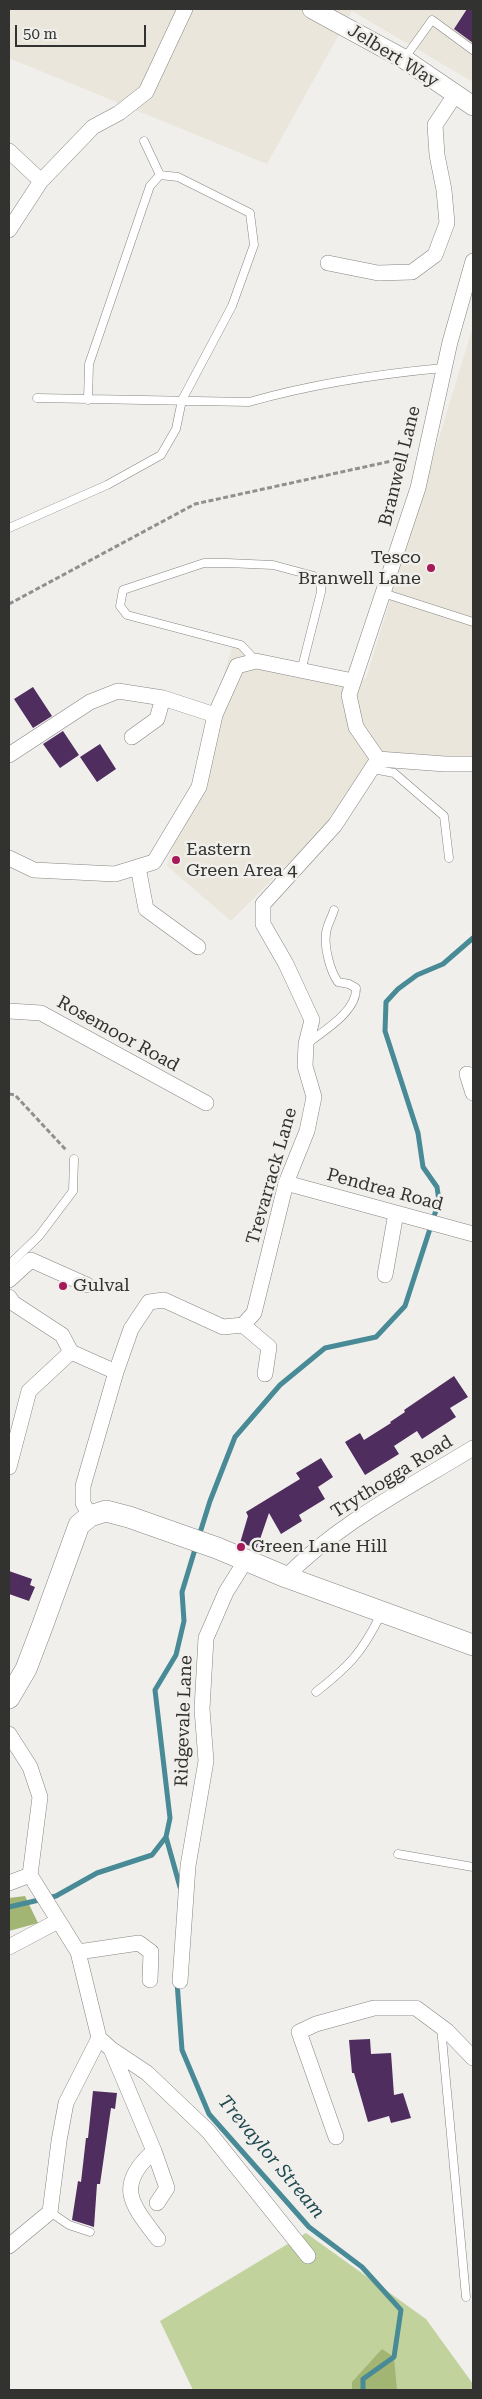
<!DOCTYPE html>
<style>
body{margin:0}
#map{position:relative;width:482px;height:2399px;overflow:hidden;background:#f0efec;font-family:"Roboto Serif",serif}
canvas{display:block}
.frame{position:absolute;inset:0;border:10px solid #323231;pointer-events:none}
.scale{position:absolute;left:15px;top:25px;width:131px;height:22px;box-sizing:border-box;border:2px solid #323231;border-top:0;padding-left:6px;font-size:15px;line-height:18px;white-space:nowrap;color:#323231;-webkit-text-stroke:4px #f0efec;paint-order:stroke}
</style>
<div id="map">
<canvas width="482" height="2399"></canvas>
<div class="frame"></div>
<div class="scale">50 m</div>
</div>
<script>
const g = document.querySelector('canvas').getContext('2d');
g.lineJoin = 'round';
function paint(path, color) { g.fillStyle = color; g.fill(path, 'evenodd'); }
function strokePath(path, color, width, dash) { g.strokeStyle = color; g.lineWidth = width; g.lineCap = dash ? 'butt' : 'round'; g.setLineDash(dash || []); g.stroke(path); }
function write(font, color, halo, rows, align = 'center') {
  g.font = font + ' "Roboto Serif",serif'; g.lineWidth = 5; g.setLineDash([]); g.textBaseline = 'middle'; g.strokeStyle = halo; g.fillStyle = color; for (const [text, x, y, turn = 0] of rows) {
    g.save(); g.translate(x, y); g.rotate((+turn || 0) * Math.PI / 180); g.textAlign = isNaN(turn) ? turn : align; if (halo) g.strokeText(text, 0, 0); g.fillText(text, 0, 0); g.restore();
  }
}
const built = new Path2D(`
 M9,9H473V82L352,11L267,164L9,58Z
 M473,326V764L385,766L231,921L167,866L232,647L366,679Z`);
const green = new Path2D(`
 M306,2233L426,2319L473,2384V2390H193L160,2321Z`);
const forest = new Path2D(`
 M25,1896L38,1923L9,1931V1898Z
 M382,2349L394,2357L397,2390H352V2382Z`);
const stream = new Path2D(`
 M199,1536L210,1501L235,1437L280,1385L325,1348L376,1337L405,1306L439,1201L437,1187L423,1167L418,1133L385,1031L386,1002L398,989L417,975L443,964L473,938
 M166,1837L180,1887
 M9,1907L56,1896L97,1873L152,1855L166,1837L170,1818L155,1690L176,1655L184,1621L182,1592L196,1546
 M177,1982L182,2050L209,2114L309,2227L362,2267L401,2310L394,2357L363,2379V2390`);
const building = new Path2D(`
 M467,9H473V43L454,29Z
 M33,687L52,716L33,728L14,699Z
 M63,731L79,755L60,768L43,744Z
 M100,744L116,769L97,782L80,757Z
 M454,1376L468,1397L450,1408L456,1417L422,1439L417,1431L394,1446L399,1454L365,1475L345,1442L360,1433L364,1440L391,1423L390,1422L405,1412L404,1410Z
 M321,1458L333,1477L318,1487L325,1499L299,1515L302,1521L281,1534L269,1513L257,1548L240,1543L248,1516L246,1512L300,1479L296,1473Z
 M9,1571L32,1579L30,1585L35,1587L29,1601L9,1594Z
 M370,2039L371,2054L391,2053L394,2095L403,2093L411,2118L391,2123L389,2116L368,2122L354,2073H352L349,2040Z
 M93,2091L117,2093L115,2109L111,2108L100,2184H97L94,2227L72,2220L78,2181L81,2182L86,2138H88Z`);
const path = new Path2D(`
 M9,604L195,504L410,457
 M9,1094L15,1095L67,1151`);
const service = new Path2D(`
 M404,59L432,20L473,50
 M144,141L160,175
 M37,398L249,402C312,384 378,374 443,368
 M9,528L107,485L161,455L176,429L182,400L232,306L254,245L250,213L178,177L160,175L150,186L89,364L88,400
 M383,593L473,622
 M256,661L241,645L127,615L120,606L123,590L204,563H227L273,565L314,576L321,584V592L301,671
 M373,769L394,773L444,816L449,858
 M308,1043C325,1030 357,1011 356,988L349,984L338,982C330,971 324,947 326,933C327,925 332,917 334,910
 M9,1265L39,1236L73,1191L74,1159
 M316,1692C349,1666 362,1653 381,1614
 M398,1854L473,1867
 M441,2027L466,2297
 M50,2212L69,2225L90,2232`);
const minor = new Path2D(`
 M9,151L41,181
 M9,230L41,181L93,127L119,113L146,92L185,9
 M328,263L378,273L412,272L435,255L447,223L444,190L437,155L435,125L455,95
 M132,737L157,719L163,698
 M9,755L90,702L118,691L163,698L215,715
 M378,759L356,727L349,695L418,488L450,342L473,261
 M378,759L445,764H473
 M9,858L34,870L115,874L154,862L199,787L215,715L237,666L256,661L353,681
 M138,867L146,909L198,947
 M9,1011L41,1013L206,1103
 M467,1074L473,1093
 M286,1183L473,1234
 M385,1275L396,1213
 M9,1280L31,1260L87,1285
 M9,1297L13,1303L62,1335L71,1352L116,1372
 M243,1325L269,1347L265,1374
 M9,1467L29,1391L71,1352
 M90,1516L83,1503V1486L116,1372L131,1329L149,1302L164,1300L223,1327L243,1325L254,1313L286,1183L307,1131L314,1097L305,1066L306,1044L312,1020L286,964L263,924V904L335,825L378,759
 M286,1577C338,1523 410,1487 473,1448
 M9,1734L30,1767L40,1797L30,1875L78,1952L99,2038
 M9,1883L30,1875
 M9,1947L58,1921
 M78,1952L139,1943L151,1952L150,1980
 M180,1981L188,1866L206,1761L202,1709L206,1638L226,1592L246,1560
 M99,2038L111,2049L147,2073L208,2131L308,2256
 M111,2049L154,2151C114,2186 132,2205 158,2239
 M336,2137L299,2032L316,2024L374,2008H416L447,2031L473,2058
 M154,2151L167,2188L157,2203
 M9,2246L50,2212L59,2141L66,2103L99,2038`);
const tertiary = new Path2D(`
 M312,9L404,59L473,106`);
const secondary = new Path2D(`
 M9,1698L26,1669L42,1627L79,1525L90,1516L106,1511L129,1517L217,1548L286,1577L473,1645`);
const markers = [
 [431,568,5,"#a71959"],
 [176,860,5,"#a71959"],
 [63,1286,5,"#a71959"],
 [241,1547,5,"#a71959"]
];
const streetNames = [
 ["Jelbert Way",393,56,32],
 ["Branwell Lane",400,466,-76],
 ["Rosemoor Road",118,1034,29],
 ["Trevarrack Lane",272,1176,-74],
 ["Pendrea Road",385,1190,15],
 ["Trythogga Road",392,1477,-32],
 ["Ridgevale Lane",184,1721,-88]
];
const poiNames = [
 ["Tesco",421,558,"right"],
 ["Branwell Lane",421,579,"right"],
 ["Eastern",186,850],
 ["Green Area 4",186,871],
 ["Gulval",73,1286],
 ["Green Lane Hill",251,1547]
];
const waterNames = [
 ["Trevaylor Stream",271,2157,50]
];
paint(built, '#eae6db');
paint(green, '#c2d29d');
paint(forest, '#a3b573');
strokePath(stream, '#488a96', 5);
paint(building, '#4f2d5f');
strokePath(service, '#868582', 9);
strokePath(minor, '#868582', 16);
strokePath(tertiary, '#868582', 20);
strokePath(secondary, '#868582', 22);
strokePath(path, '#91908e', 3, [5, 2.5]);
strokePath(service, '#fff', 8);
strokePath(minor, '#fff', 15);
strokePath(tertiary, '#fff', 19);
strokePath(secondary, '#fff', 21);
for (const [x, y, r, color] of markers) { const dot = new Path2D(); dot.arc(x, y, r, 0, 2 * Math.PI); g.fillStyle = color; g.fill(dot); strokePath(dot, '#f0efec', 2); }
write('18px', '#323231', '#f0efec', streetNames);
write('18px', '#323231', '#f0efec', poiNames, 'left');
write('italic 19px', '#1f4951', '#f0efec', waterNames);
</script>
